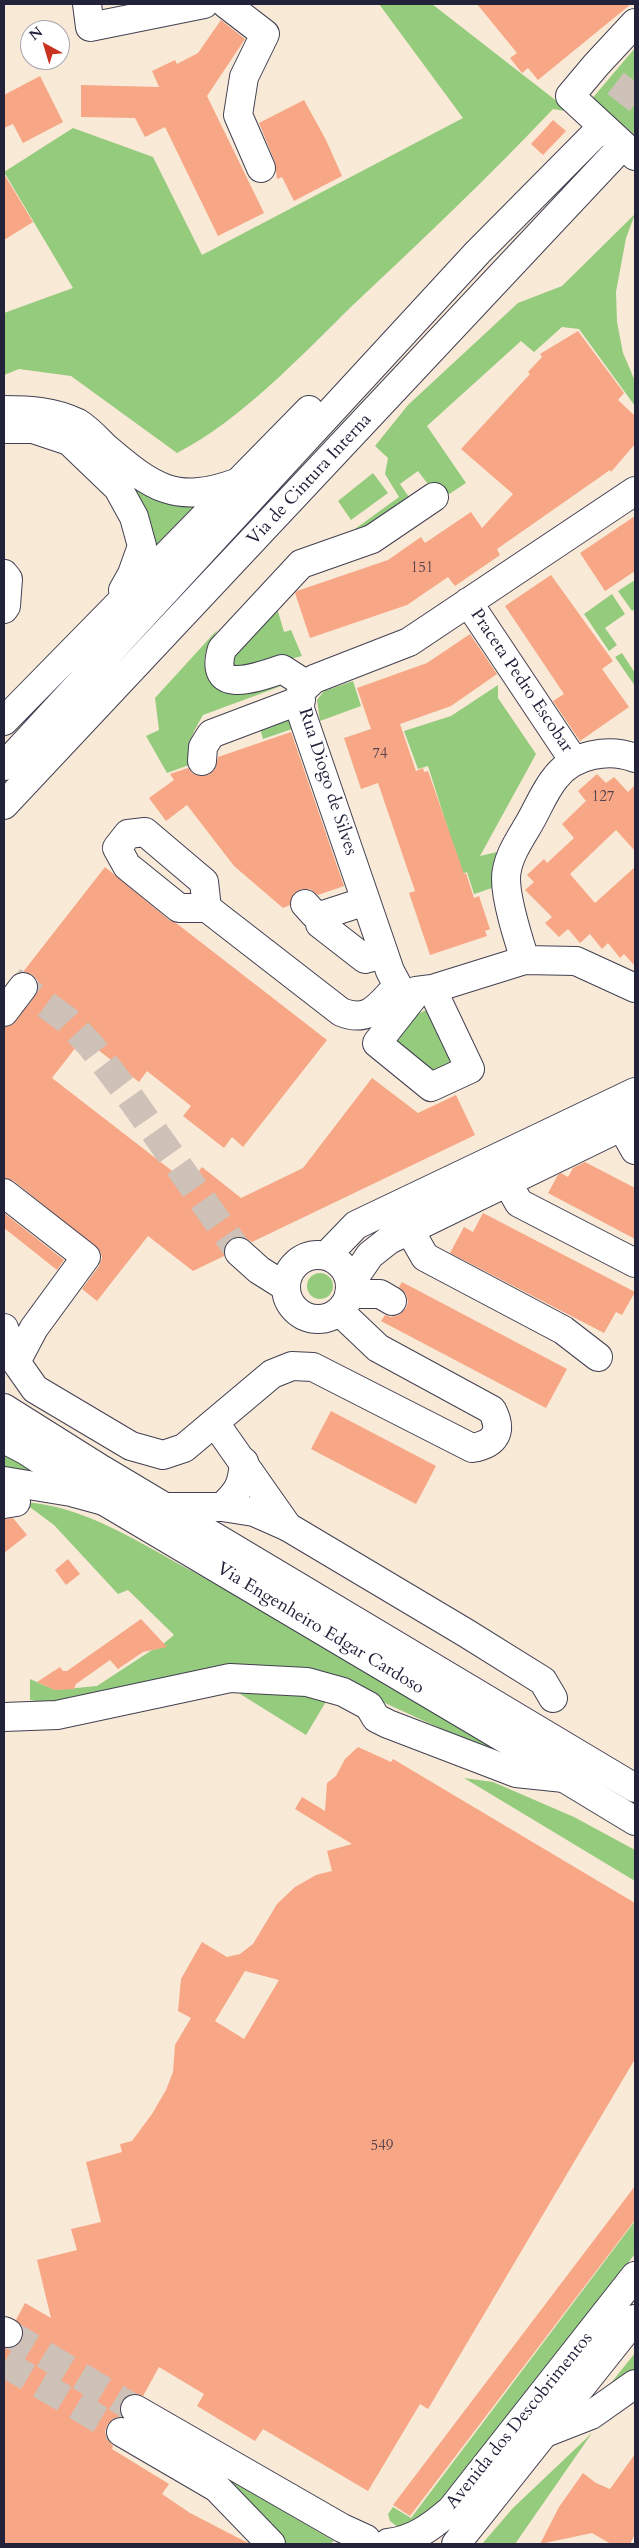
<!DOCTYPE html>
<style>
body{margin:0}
#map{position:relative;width:639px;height:2548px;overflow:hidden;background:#f9e9d7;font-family:Cardo,serif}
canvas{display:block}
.frame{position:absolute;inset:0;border:5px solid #22223b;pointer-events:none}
.north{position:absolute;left:20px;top:20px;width:50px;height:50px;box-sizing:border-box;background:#fff;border:1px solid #a7a7b1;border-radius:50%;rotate:321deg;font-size:14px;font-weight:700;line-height:20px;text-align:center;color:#22223b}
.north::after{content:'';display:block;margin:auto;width:18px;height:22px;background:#c8321e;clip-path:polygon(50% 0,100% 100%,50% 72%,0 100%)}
</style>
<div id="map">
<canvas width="639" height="2548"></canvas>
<div class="frame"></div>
<div class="north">N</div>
</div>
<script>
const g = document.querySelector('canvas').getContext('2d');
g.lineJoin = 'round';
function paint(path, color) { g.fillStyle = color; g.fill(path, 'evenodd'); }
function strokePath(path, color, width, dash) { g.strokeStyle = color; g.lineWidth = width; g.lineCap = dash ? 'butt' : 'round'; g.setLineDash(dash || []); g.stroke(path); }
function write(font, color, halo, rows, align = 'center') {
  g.font = font + ' Cardo,serif'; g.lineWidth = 4.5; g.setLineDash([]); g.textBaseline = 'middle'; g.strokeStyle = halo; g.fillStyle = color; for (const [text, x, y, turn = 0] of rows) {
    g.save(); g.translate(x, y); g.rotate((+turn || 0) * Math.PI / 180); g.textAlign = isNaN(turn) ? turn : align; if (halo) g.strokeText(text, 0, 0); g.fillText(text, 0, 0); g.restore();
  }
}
const green = new Path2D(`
 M379,4H432L563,106L565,111L553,109C489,177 421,241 353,305C302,355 240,421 177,453L71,376L19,369L4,375V313L73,288L4,172L73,128L153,157L202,255L463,118Z
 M635,48V148L590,101Z
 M635,214L626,238L616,292L617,322L623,353L635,381V406L579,329L562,327L534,352L521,341L427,426L466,483L440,500L418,471L400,484L413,503L358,537L355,529L399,497L385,474L388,458L375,446L408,405L518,303L562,286Z
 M373,473L388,493L351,520L338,501Z
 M129,480L200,503L148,555Z
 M635,580V609L632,611L618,591Z
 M612,594L625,614L605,628L617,645L609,651L584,614Z
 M277,608L284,632L291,630L302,656L247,670L233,668L230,656Z
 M217,630C214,637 208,644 206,651C199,674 218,694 242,693C255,693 270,688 284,685L203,715C193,732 186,745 189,765L167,773L146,736L159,730L155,698Z
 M622,653L635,673V686L615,657Z
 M353,681L361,706L320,721L317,700L324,691Z
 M498,685V698L536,754L480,856L497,852L492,868V888L474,894L467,872L462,874L428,766L418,769L404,731L451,716Z
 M287,715L292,729L263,739L259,725Z
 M433,1007L456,1061L432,1076L394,1039L411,1017Z
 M307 1286a13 13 0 1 1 26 0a13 13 0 1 1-26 0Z
 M4,1452L48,1478L4,1473Z
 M23,1502C83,1505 138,1542 190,1570C303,1631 412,1699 522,1766L348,1686L299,1674L57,1704L30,1700V1679L55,1690L97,1686L152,1650L157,1649L174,1635L128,1590L118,1594L54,1525Z
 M229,1687L311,1694L327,1700L306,1735Z
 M464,1778L493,1782L574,1817L635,1850V1881Z
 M635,2221V2254L441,2499L422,2517L399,2528L390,2521L388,2514L393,2507L411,2518Z
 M635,2353V2373L599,2398Z
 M128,2420L334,2541L330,2544H282Z
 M592,2433L515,2544H482L513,2508Z`);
const building = new Path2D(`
 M477,4H631L538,80L528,68L522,73L510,58L517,53Z
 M221,20L245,39L207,96L264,213L218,236L165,127L145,137L135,118L81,117V85L159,87L152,71L175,60L177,64L198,53Z
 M40,76L63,122L23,143L13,124L4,128V95Z
 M304,100L326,140L342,176L294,201L282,177L277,179L275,162L259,123Z
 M553,120L566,131L543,155L531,144Z
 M4,174L33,222L4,240Z
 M578,331L624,393L618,400L635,416V444L611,472L610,470L497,549L500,555L455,586L448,577L407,605L310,638L295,593L297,591L388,560L421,537L425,543L471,512L482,528L513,494L461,449L530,374L528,372L542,357L540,354Z
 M635,516V571L605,591L580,553Z
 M551,575L613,661L602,669L629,707L580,741L553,701L564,694L505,606Z
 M470,634L497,674L451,706L400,724L416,771L423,768L424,772L428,771L464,874L466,873L474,898L479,896L490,929L485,931L487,936L430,955L409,893L415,891L378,783L361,789L344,738L371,729L357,688L427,663Z
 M291,732L344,886L318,895L310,889H301L294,893L290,905L283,908L234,866L187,805L166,821L149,798L174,780L170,774L188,768L194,774L200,776L208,775L215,769L218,757Z
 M597,774L606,783L614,777L628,792L635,785V851L616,830L570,874L595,903L635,867V966L624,954L620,958L608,943L602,949L590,934L580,943L568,929L559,937L545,923L552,917L525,890L534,882L527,875L544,859L547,863L574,838L562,824L586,801L578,791Z
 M105,867L169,920L176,923L327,1040L243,1147L232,1137L224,1148L183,1116L191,1106L147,1071L139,1082L83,1038L52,1078L189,1184L202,1167L241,1198L303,1168L372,1078L418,1113L456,1095L475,1135L252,1242L243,1237H234L227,1242L224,1256L193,1271L148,1236L97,1301L82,1289L99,1266L102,1258L100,1251L14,1181L4,1178V1027L16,1021L38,989V981L33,975L23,972Z
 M585,1162L635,1188V1239L548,1193L558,1175L561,1173L568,1177L573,1168Z
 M4,1213L64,1260L57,1270L4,1228Z
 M483,1213L635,1292L622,1315L616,1312L604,1333L450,1253L464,1227L473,1232Z
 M402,1282L567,1369L546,1408L381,1321L385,1315L391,1317L399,1315L406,1308L408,1302L406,1294L399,1287Z
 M331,1411L436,1466L416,1504L311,1449Z
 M13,1518L27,1535L4,1553V1519Z
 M68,1559L80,1574L66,1585L55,1570Z
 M141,1619L167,1647L143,1652L118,1669L110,1660L76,1684L74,1689L55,1690L37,1682L60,1667L63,1671H67Z
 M358,1747L391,1762L393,1759L635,1903V2059L428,2409L420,2404L368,2491L263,2429L255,2441L197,2406L204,2394L159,2367L143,2396L134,2393L127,2396L121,2402L119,2409L121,2416L113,2419L107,2425L105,2432L108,2440L113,2446L112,2449L169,2484L162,2494L190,2513L250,2544H4V2348L16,2346L22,2340L24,2332L16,2320L25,2303L51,2318L37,2260L77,2250L71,2229L101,2222L86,2162L122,2152L120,2144L132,2141L152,2114L166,2090L173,2072L175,2045L191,2018L178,2011L181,1979L202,1942L227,1957L240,1954L253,1944L277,1904L295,1887L316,1875L332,1871L327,1851L352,1844L295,1809L302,1797L325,1811L327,1783L336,1776L345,1759ZM245,1971L279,1980L244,2039L215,2021Z
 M635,2186V2220L410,2516L393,2505Z
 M635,2454V2534L630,2544H611L592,2533L540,2544L559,2507L583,2473L596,2483L610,2489Z`);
const minorTunnel = new Path2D(`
 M12,980L67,1020L91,1046L127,1093L239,1252`);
const majorTunnel = new Path2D(`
 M8,2333L135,2409
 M4,2363L121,2432`);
const highwayTunnel = new Path2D(`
 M593,136L635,81
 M615,154L635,128`);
const minor = new Path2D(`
 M87,4L90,27L204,4
 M226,4L265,34L244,77L238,115L261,168
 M635,23L596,65L570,96L635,156
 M4,574L8,579L6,606L4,609
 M468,602L574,761
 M307,685L282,669C259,677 207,697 222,649L301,564L372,539L434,497
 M202,761L203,747L211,734L301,700
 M305,904L314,914L323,915L366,901
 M207,908L204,882L145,832L128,834L117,848L127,866L179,908H207L341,1012C370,1024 379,1004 398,986
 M320,924L365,959L384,954
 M525,960C518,938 506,901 506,879C506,860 518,842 527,827C537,811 544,791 556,777C574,754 609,748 635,758
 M398,986L390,971L300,709L301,691L314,679L409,642L635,491
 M416,991L432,989L525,960L576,961L635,988
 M417,992L377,1043L431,1087L470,1069L432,989
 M4,1012L23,987
 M622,1127L635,1150
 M507,1182L519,1203L635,1263
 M4,1193L86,1257L34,1328L16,1362
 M409,1229L425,1257L563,1330L598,1357
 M239,1252L259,1270L286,1287
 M286 1287a32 32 0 1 1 64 0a32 32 0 1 1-64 0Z
 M326,1256L356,1225L635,1092
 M350,1284L370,1255L389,1240L635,1120
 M349,1294H380L392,1301
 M4,1328L16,1362L35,1389L131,1446L163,1455L184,1448L272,1374L292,1366L313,1367L472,1448C496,1444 503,1431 492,1410L378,1348L339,1311
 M215,1423L288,1527L466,1633L543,1681L553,1698
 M4,1504L16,1502
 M4,1717L57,1715L230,1678L307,1682L343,1692L369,1706L376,1718L388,1724L516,1773L564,1778
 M545,2433L591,2415L635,2384`);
const major = new Path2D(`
 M4,1408L101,1469L635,1788
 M4,1439L25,1450L104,1501L524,1750L564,1778L635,1821
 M165,1507H222C239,1491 242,1485 244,1462
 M222,1507L254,1512L288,1527
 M4,2331L8,2333
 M135,2409L342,2528L366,2539
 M121,2432L217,2488L271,2544
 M388,2543C414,2540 431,2527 451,2510L635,2276
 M456,2544L635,2319`);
const highway = new Path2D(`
 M4,410C29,410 54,411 78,423C88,429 98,440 106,448C152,487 175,505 236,483
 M4,429H33L69,441L118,488L134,517L142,546L132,574L123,590
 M4,721L309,410
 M4,766L478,252L593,136
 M4,805L615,154
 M4,1481L71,1492L104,1501`);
const numberNames = [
 ["151",422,569],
 ["74",380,755],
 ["127",603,798],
 ["549",382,2147]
];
const streetNames = [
 ["Via de Cintura Interna",310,480,-47],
 ["Praceta Pedro Escobar",521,681,56],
 ["Rua Diogo de Silves",327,782,72],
 ["Via Engenheiro Edgar Cardoso",320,1629,31],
 ["Avenida dos Descobrimentos",520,2421,-51]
];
paint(green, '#95cb7d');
paint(building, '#f7a785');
strokePath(minorTunnel, '#cec1b8', 28, [28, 14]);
strokePath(majorTunnel, '#cec1b8', 28, [28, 14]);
strokePath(highwayTunnel, '#cec1b8', 28, [28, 14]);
strokePath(minor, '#424052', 30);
strokePath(major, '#424052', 30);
strokePath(highway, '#424052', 30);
strokePath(minor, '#fff', 28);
strokePath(major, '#fff', 28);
strokePath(highway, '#fff', 28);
write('15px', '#57434e', null, numberNames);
write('18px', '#22223b', '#fff', streetNames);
</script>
